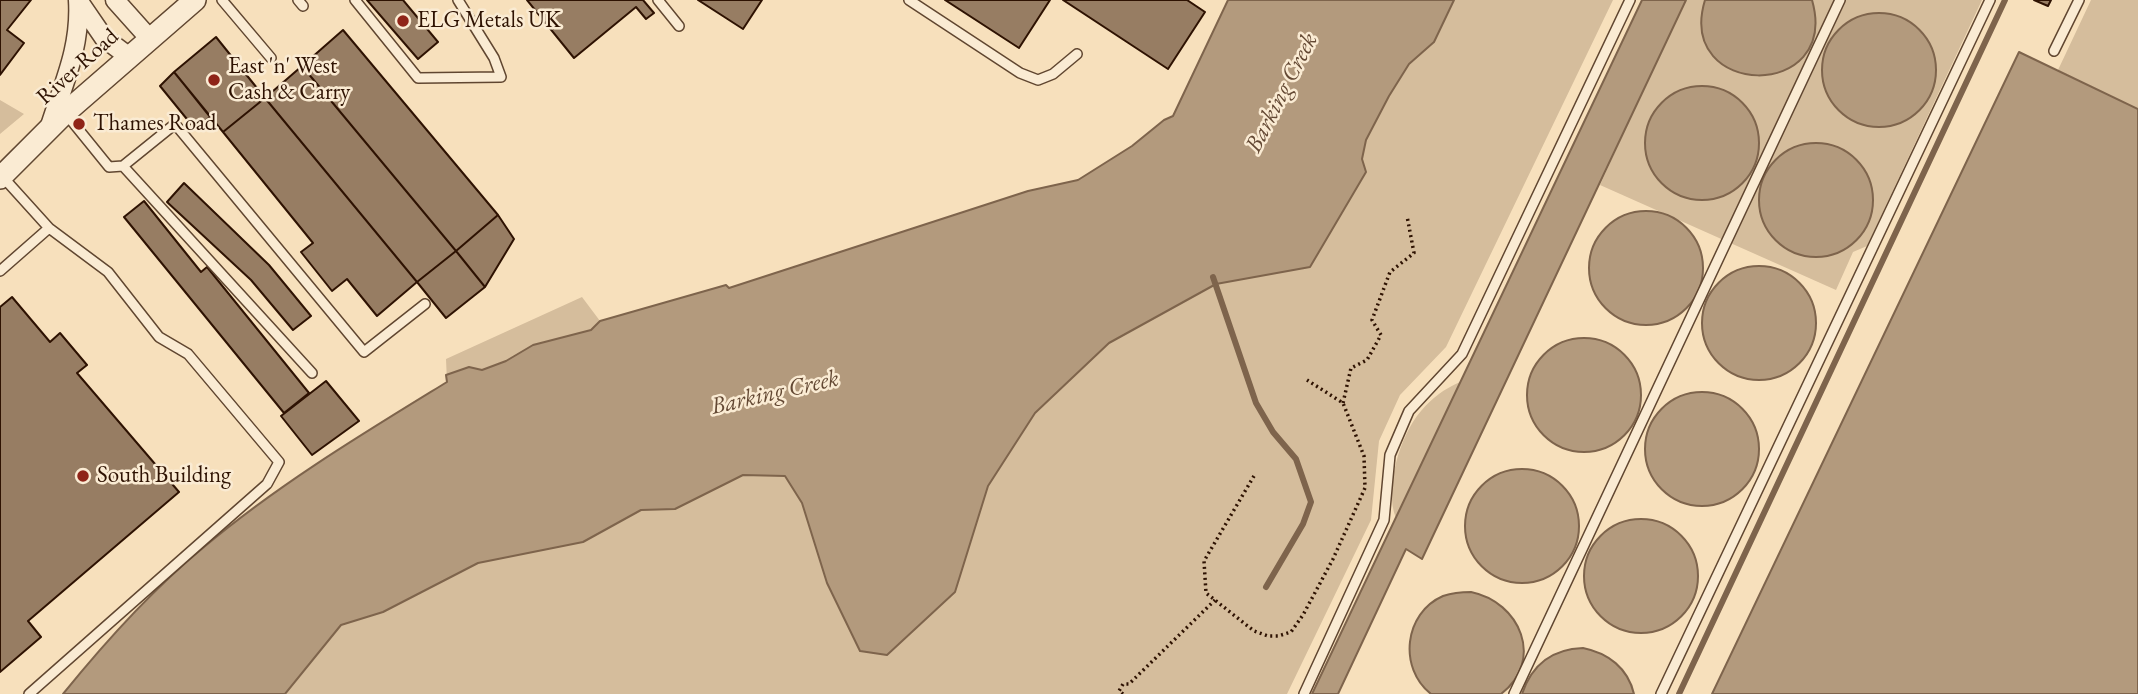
<!DOCTYPE html>
<style>
body{margin:0}
canvas{display:block;background:#f7e0bc}
</style>
<canvas width="2138" height="694"></canvas>
<script>
const g = document.querySelector('canvas').getContext('2d');
g.lineJoin = 'round';
function paint(path, color) { g.fillStyle = color; g.fill(path, 'evenodd'); }
function strokePath(path, color, width, dash) { g.strokeStyle = color; g.lineWidth = width; g.lineCap = dash ? 'butt' : 'round'; g.setLineDash(dash || []); g.stroke(path); }
function write(font, color, halo, rows, align = 'center') {
  g.font = font + ' "EB Garamond",serif'; g.lineWidth = 5; g.setLineDash([]); g.textBaseline = 'middle'; g.strokeStyle = halo; g.fillStyle = color; for (const [text, x, y, turn = 0] of rows) {
    g.save(); g.translate(x, y); g.rotate((+turn || 0) * Math.PI / 180); g.textAlign = isNaN(turn) ? turn : align; if (halo) g.strokeText(text, 0, 0); g.fillText(text, 0, 0); g.restore();
  }
}
const green = new Path2D(`
 M1403,0H1613L1446,347L1400,395L1379,441L1371,520L1287,694H212L515,498Z
 M1684,0H1982L1867,246L1853,252L1836,290L1600,185Z
 M2091,0H2138V109L2058,70Z
 M0,100L24,114L0,134Z
 M582,297L600,321L591,330L533,345L509,371L350,442L447,382L446,359Z
 M1460,382L1396,518C1384,489 1400,435 1421,411C1432,398 1444,389 1460,382Z`);
const water = new Path2D(`
 M1228,0H1454L1434,42L1409,64L1389,96L1366,140L1362,159L1366,172L1310,267L1216,284L1109,343L1035,413L988,486L955,592L887,655L860,651L827,583L802,503L785,476L743,475L675,509L641,510L583,542L478,563L383,612L341,625L285,694H63C105,642 152,590 204,547C279,484 364,433 447,382L446,375L469,367L482,370L506,361L533,345L591,330L600,321L726,285L729,288L1028,191L1078,180L1132,146L1164,120L1173,116Z
 M1642,0H1686L1422,559L1406,549L1338,694H1312Z
 M1705,0H1812C1841,102 1675,99 1705,0Z
 M1822 70a57 57 0 1 1 114 0a57 57 0 1 1-114 0Z
 M2019,52L2138,109V694H1712Z
 M1645 143a57 57 0 1 1 114 0a57 57 0 1 1-114 0Z
 M1759 200a57 57 0 1 1 114 0a57 57 0 1 1-114 0Z
 M1589 268a57 57 0 1 1 114 0a57 57 0 1 1-114 0Z
 M1702 323a57 57 0 1 1 114 0a57 57 0 1 1-114 0Z
 M1527 395a57 57 0 1 1 114 0a57 57 0 1 1-114 0Z
 M1645 449a57 57 0 1 1 114 0a57 57 0 1 1-114 0Z
 M1465 526a57 57 0 1 1 114 0a57 57 0 1 1-114 0Z
 M1584 576a57 57 0 1 1 114 0a57 57 0 1 1-114 0Z
 M1471,592C1520,602 1545,660 1501,694H1431C1398,668 1404,613 1443,596C1452,593 1462,592 1471,592Z
 M1583,648C1608,653 1628,668 1634,694H1522C1532,664 1552,649 1583,648Z`);
const stream = new Path2D(`
 M1213,277L1256,403L1273,432L1296,459L1311,502L1303,524L1266,587
 M1679,694L2005,0`);
const building = new Path2D(`
 M0,0H31L7,30L24,43L0,75Z
 M367,0H403L438,42L418,59Z
 M527,0H643L654,13L646,19L636,7L574,58Z
 M698,0H762L743,29Z
 M945,0H1050L1019,48Z
 M1063,0H1187L1205,12L1168,69Z
 M2034,0H2051L2048,6Z
 M343,30L498,215L456,251L302,66Z
 M216,37L265,98L223,132L174,72Z
 M302,66L456,251L417,282L265,98Z
 M174,72L210,117L195,129L160,86Z
 M265,98L417,282L377,316L347,279L332,291L301,252L313,243L223,132Z
 M184,183L269,265L311,316L293,330L251,280L167,202Z
 M144,201L201,272L207,267L309,393L284,413L124,217Z
 M498,215L514,239L485,287L456,251Z
 M456,251L485,287L446,318L417,282Z
 M12,297L50,342L60,333L87,365L77,373L179,492L28,621L41,637L0,672V307Z
 M326,381L359,421L312,455L281,416Z`);
const path = new Path2D(`
 M1343,403L1351,368L1367,360L1381,335L1372,320L1390,272L1414,253L1407,216
 M1254,476L1204,561L1206,593L1254,631L1268,636H1278L1291,632L1303,615L1333,559L1365,488L1364,456L1343,403L1307,380
 M1123,694L1119,691L1123,684H1129L1215,600`);
const service = new Path2D(`
 M222,0L271,58
 M298,0L303,6
 M355,0L418,78L501,77L494,58L458,0
 M658,0L679,26
 M909,0L1020,73L1038,80L1053,74L1077,54
 M2054,51L2079,0
 M66,114L109,167L123,166L175,124L364,352L425,304
 M123,166L312,373
 M2,176L49,228L108,272L159,337L188,354L279,462L267,484L29,694
 M0,271L49,228
 M1304,694L1384,520L1390,455L1409,411L1462,354L1630,0
 M1514,694L1840,0
 M1661,694L1990,0`);
const minor = new Path2D(`
 M115,0L149,38
 M80,3L104,38L128,56
 M50,126C64,82 81,47 78,0`);
const tertiary = new Path2D(`
 M0,178L65,113L195,0`);
const markers = [
 [403,21,7,"#8f2418"],
 [214,80,7,"#8f2418"],
 [79,124,7,"#8f2418"],
 [83,476,7,"#8f2418"]
];
const poiNames = [
 ["ELG Metals UK",417,21],
 ["East 'n' West",228,67],
 ["Cash & Carry",228,93],
 ["Thames Road",93,124],
 ["South Building",97,476]
];
const streetNames = [
 ["River Road",78,67,-42]
];
const waterNames = [
 ["Barking Creek",1282,93,-63],
 ["Barking Creek",775,393,-13]
];
paint(green, '#d5bd9c');
paint(water, '#b39a7d');
strokePath(water, '#7e644c', 2);
strokePath(stream, '#7e644c', 6);
paint(building, '#977d63');
strokePath(building, '#2e1202', 2);
strokePath(service, '#604630', 12);
strokePath(minor, '#604630', 21);
strokePath(tertiary, '#604630', 24);
strokePath(path, '#2e1202', 3.5, [2, 3.5]);
strokePath(service, '#faebd3', 9);
strokePath(minor, '#faebd3', 18);
strokePath(tertiary, '#faebd3', 21);
for (const [x, y, r, color] of markers) { const dot = new Path2D(); dot.arc(x, y, r, 0, 2 * Math.PI); g.fillStyle = color; g.fill(dot); strokePath(dot, '#faebd3', 2.5); }
write('23px', '#2e1202', '#faebd3', poiNames, 'left');
write('23px', '#2e1202', '#faebd3', streetNames);
write('italic 24px', '#634833', '#faebd3', waterNames);
</script>
